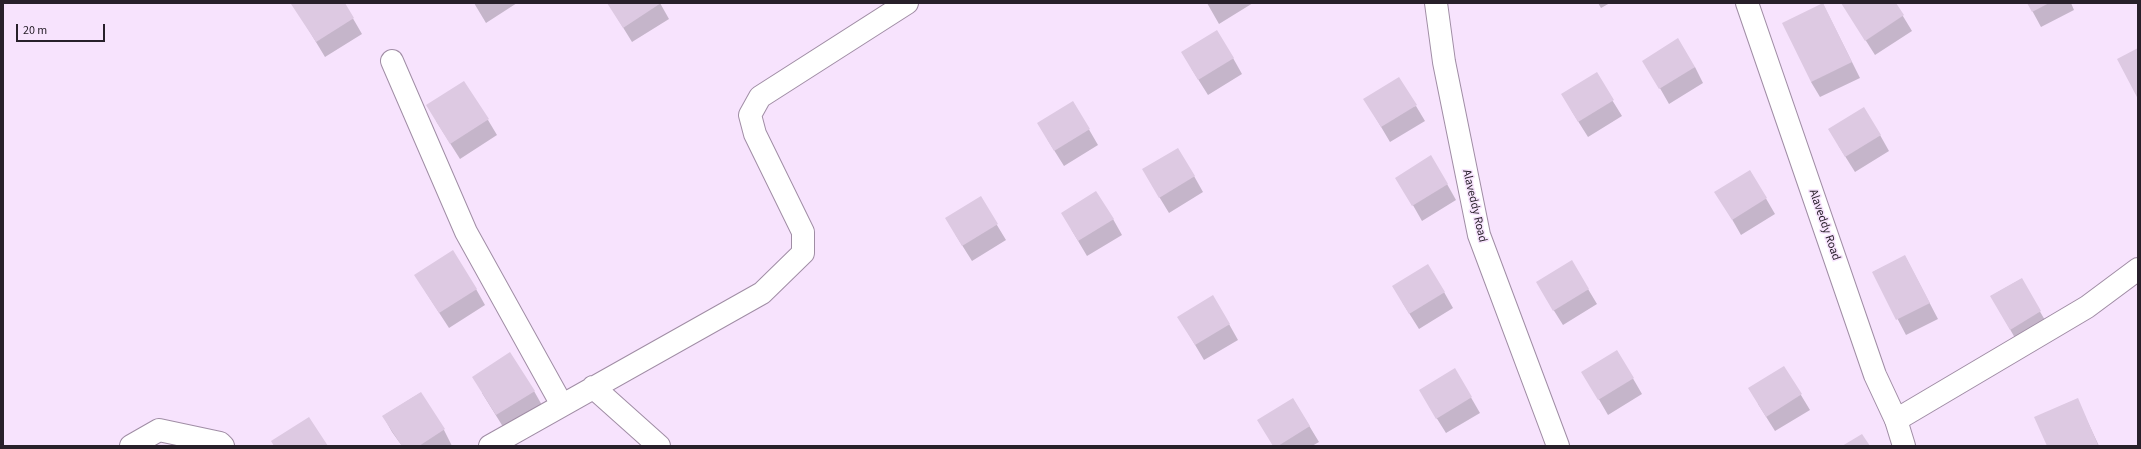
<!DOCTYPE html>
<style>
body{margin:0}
#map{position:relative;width:2141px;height:449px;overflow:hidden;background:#f7e3fd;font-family:"Source Sans 3",sans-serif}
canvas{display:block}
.frame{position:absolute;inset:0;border:4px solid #28202a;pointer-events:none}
.scale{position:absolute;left:16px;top:24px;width:89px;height:18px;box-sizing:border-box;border:2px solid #28202a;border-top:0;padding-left:5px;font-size:12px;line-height:14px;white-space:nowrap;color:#28202a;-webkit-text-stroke:3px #f7e3fd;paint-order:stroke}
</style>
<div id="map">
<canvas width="2141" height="449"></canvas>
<div class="frame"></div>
<div class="scale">20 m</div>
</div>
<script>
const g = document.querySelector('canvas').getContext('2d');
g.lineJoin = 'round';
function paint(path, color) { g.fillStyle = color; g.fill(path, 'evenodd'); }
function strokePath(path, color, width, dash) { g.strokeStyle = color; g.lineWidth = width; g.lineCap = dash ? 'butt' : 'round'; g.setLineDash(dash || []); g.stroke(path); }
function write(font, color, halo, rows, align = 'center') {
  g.font = font + ' "Source Sans 3",sans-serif'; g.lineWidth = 3; g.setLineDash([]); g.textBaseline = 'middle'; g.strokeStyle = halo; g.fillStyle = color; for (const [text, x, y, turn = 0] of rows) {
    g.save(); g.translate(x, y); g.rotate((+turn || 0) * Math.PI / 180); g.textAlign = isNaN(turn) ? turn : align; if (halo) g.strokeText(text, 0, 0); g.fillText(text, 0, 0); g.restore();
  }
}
const shadow = new Path2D(`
 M294,3H344L362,34L325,57L293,4Z
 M474,3H517L486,23Z
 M608,3H660L669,19L632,42Z
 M1207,3H1253L1219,24Z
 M1598,3H1610L1601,8Z
 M1842,3H1895L1912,31L1875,55Z
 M2028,3H2071L2074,10L2041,27Z
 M1823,4L1860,78L1820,97L1811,82Z
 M1233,58L1242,74L1208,95L1191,68Z
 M1695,67L1703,83L1669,104L1653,76Z
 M1596,74L1622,116L1588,137L1571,110Z
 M1073,102L1098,145L1064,166L1047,139Z
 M1416,106L1425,121L1390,142L1374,115Z
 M488,120L497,135L460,159L436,121Z
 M1880,135L1889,151L1855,172L1838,145Z
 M1750,171L1775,214L1741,235L1725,207Z
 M1194,176L1203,192L1169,213L1152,185Z
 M1447,184L1456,200L1422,221L1406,193Z
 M980,197L1006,240L972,261L955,234Z
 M1113,219L1122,235L1087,256L1071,229Z
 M1905,256L1938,319L1906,335L1873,272Z
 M2021,279L2049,327L2019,345L1991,296Z
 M476,289L485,305L449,328L425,291Z
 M1588,289L1597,304L1563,325L1546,298Z
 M1444,292L1453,308L1419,329L1402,302Z
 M1229,324L1238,340L1204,360L1188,333Z
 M1617,351L1642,394L1608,415L1583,372Z
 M1784,367L1810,410L1775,431L1758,404Z
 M1455,370L1480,413L1446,433L1429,406Z
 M534,391L543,407L505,430L482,393Z
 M420,393L444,430L452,446H402L392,432L383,416Z
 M1293,399L1319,442L1312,446H1274Z
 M2077,399L2099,446H2048L2036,417Z`);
const building = new Path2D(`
 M345,3L354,18L316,42L291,4Z
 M607,3H661L623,28Z
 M1823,3L1852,62L1811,82L1782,23Z
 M1841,3H1896L1904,15L1865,41Z
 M2027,3H2049L2032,12Z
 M1217,30L1234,58L1198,80L1181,52Z
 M1678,38L1695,67L1659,89L1642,61Z
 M2138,48V99L2117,59Z
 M1597,72L1614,100L1578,122L1561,94Z
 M1399,77L1417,105L1381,127L1363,99Z
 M464,81L489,119L450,144L426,105Z
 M1073,101L1090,129L1054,151L1037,123Z
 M1864,107L1881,135L1845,157L1828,129Z
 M1178,148L1195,176L1159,198L1142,169Z
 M1431,155L1448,184L1412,206L1395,178Z
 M1750,170L1767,198L1732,220L1714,192Z
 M1096,191L1114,219L1078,241L1061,213Z
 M981,196L998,224L962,246L945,218Z
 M453,250L477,289L439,313L414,275Z
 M1905,255L1930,303L1896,320L1872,272Z
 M1572,260L1589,289L1553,311L1536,282Z
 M1428,264L1445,292L1409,314L1392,286Z
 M2022,278L2041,311L2010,330L1990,296Z
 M1213,295L1230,324L1195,345L1177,317Z
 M1617,350L1634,378L1598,400L1581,372Z
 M510,352L535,391L496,415L472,377Z
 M1784,366L1802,394L1766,417L1748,388Z
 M1455,368L1472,397L1436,419L1419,390Z
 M421,392L445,429L419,446H402L382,416Z
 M1293,398L1310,426L1278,446H1273L1257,420Z
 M2078,398L2098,445L2047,446L2034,417Z
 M309,417L328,446H274L271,441Z
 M1862,434L1870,446H1842Z`);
const minor = new Path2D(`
 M392,61L466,232L562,405
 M593,387L659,446
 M1896,420L2087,307L2138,269
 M131,446L159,430L220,443L223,446
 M490,446L762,293L803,253V232L755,134L750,115L760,97L907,3`);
const tertiary = new Path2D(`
 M1436,3L1444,62L1479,235L1558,446
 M1747,3L1875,375L1896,420L1904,446`);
const streetNames = [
 ["Alaveddy Road",1474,206,77],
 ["Alaveddy Road",1824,225,71]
];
paint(shadow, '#0003');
paint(building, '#ddc9e2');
strokePath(minor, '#a08da5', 24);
strokePath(tertiary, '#a08da5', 24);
strokePath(minor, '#fff', 22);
strokePath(tertiary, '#fff', 22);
write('12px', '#28202a', '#f7e3fd', streetNames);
</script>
